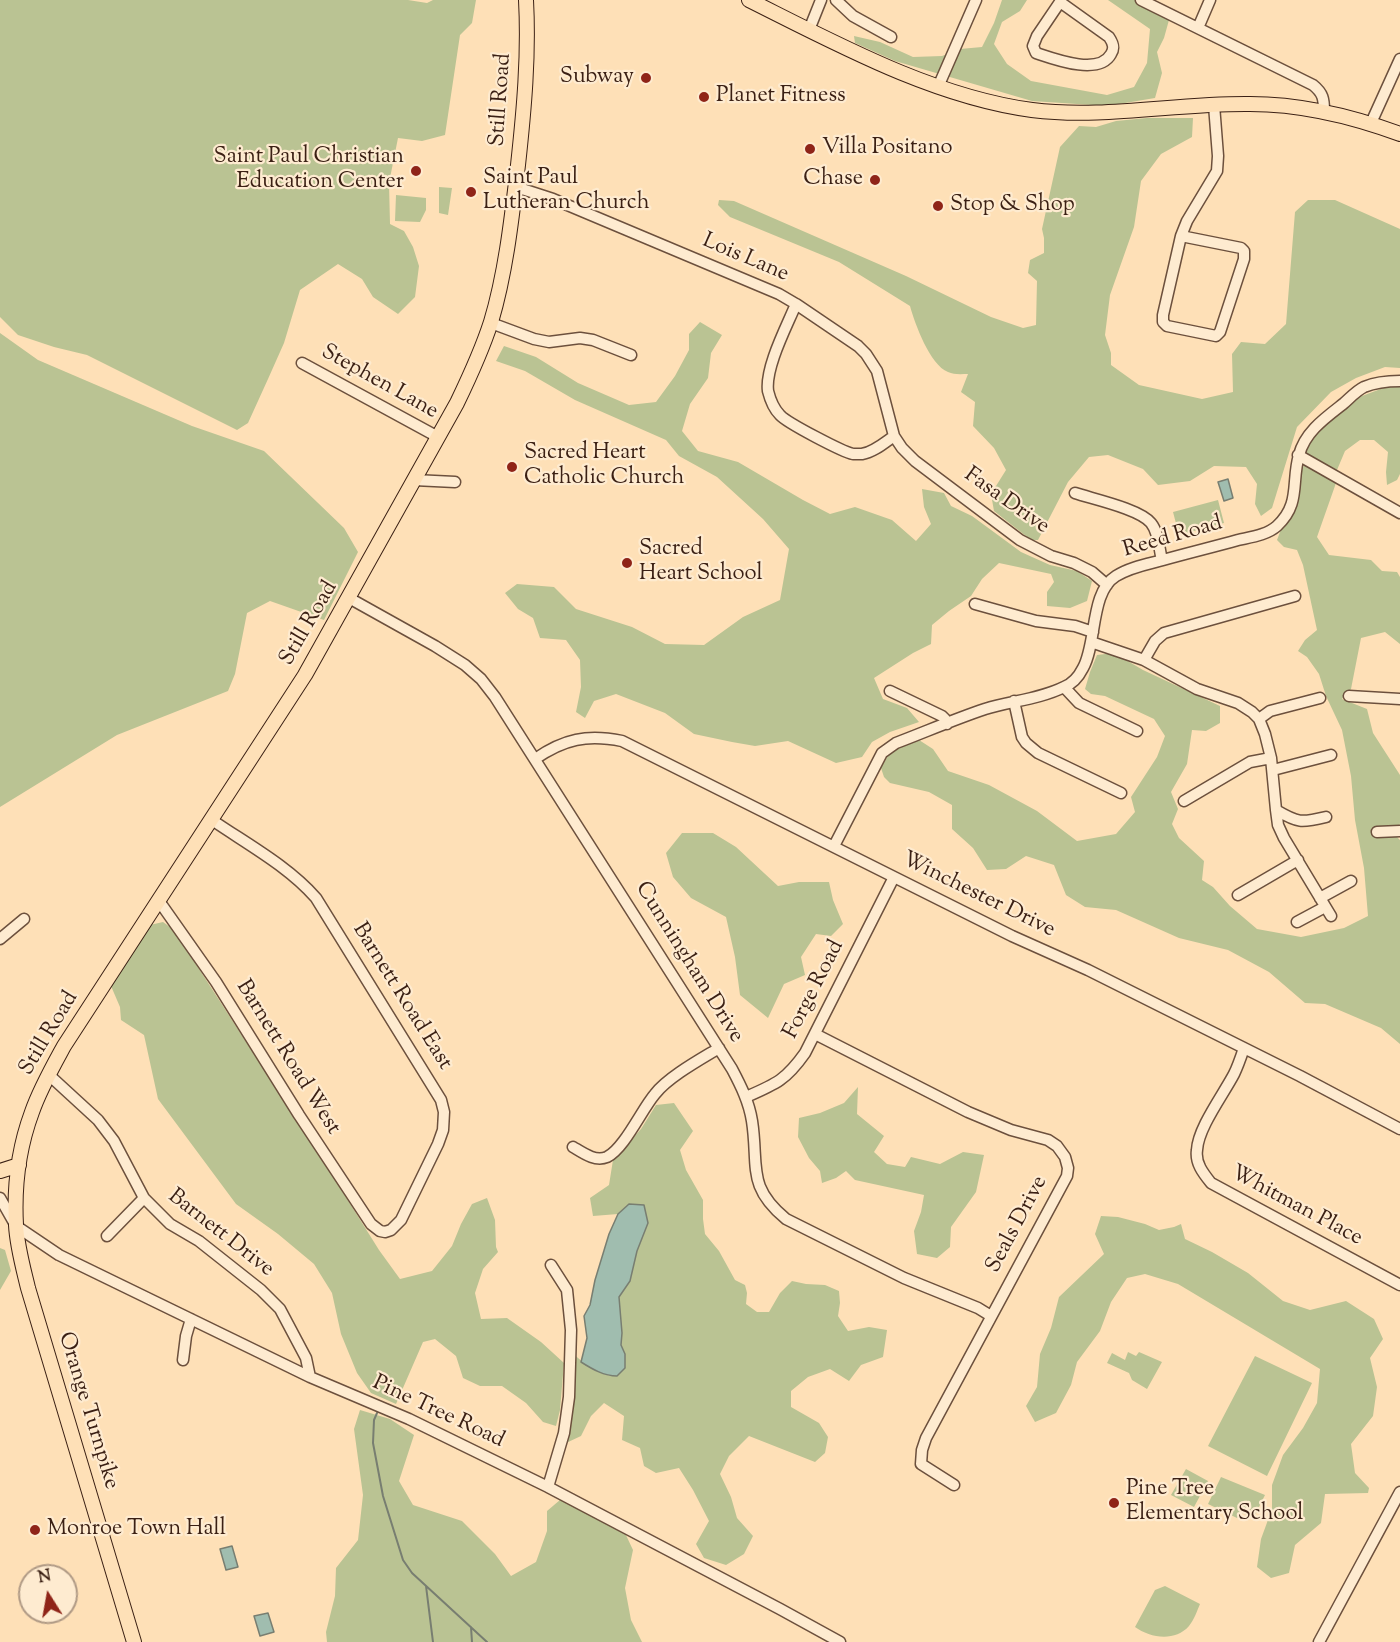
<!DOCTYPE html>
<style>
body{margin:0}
#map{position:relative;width:1400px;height:1642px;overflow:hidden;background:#fee0b7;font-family:"Sorts Mill Goudy",serif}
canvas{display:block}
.north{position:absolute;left:18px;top:1564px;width:60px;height:60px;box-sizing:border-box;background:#feebd0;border:2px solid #b09a85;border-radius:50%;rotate:349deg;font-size:16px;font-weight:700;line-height:24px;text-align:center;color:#3b2014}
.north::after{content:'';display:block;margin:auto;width:21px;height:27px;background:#8f2418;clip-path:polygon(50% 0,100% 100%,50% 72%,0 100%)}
</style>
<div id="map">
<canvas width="1400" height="1642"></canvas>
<div class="north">N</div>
</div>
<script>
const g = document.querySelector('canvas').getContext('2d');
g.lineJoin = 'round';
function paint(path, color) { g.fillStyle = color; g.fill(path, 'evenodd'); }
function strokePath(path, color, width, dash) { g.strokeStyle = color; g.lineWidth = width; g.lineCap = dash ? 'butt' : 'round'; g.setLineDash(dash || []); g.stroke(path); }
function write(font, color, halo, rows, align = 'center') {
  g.font = font + ' "Sorts Mill Goudy",serif'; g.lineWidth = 4.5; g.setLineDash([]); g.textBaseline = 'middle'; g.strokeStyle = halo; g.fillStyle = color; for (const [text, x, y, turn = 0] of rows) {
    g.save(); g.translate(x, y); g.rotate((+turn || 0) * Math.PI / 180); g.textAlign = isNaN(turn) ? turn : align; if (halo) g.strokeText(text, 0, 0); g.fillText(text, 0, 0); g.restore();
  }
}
const green = new Path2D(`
 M0,0H408L427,3L433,0H476L472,23L460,35L445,135L422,141L398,138L389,183L390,224L404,231L413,247L419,266L415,297L398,314L373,297L362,279L338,264L300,290L284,343L268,379L248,423L237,430L87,355L54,347L18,335L0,317Z
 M1002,0H1027L1020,11L1002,22L994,44L1007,64L1031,81L1107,95L1134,87L1147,63L1150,29L1108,0H1148L1169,20L1164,38L1157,52L1162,73L1155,98L1107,106L1032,101L895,61L855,43L854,36L880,42L913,57L942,56L960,49L982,47L994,23Z
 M1147,118H1193L1192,137L1161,154L1141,181L1134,227L1110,295L1105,335L1111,353V365L1139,385L1202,399L1233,392L1232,354L1241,342L1265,344L1286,324L1295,212L1308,200H1335L1400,229V368L1385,367L1356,378L1331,392L1297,427L1272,508L1261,516L1255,504L1257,484L1246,467L1214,466L1190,481L1158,485L1143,469L1108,455L1089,457L1068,482L1038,540H1031L994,511L991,494L1006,470L994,448L973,426L975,402L961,392L968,374C962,374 954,375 948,372C930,365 915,324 910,306L839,262L730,217L718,205L719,200L734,201L906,276L991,317L1023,328L1036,325L1037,281L1028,273L1030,260L1044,253V238L1042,229L1060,147L1079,126L1096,127L1116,121Z
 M439,187L452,188L448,215L439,213Z
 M396,195L426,198V210L420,222L395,221Z
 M700,322L722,335L711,353L708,378L690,404L682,431L698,451L738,462L803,500L830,514L855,507L892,520L916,541L931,524L924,507L922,489L944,493L951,506L972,516L1021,552L1050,565L1077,571L1092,581L1087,601L1070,608L1047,606V592L1054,582L1051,574L999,563L982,579L971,596L949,611L932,625L931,644L913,653L874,678L883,699L907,708L919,722L890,732L872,742L862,757L836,763L788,741L755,746L732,742L694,734L665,713L616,694L594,701L585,718L576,712L581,687L580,660L566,640L540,638L533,618L518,609L505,593L517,584L554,587L576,609L632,627L665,644L704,645L743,617L780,600L789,549L763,519L717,477L679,456L666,440L575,400L525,371L496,361L504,346L536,357L578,383L629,405L656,402L675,376L689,350V334Z
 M0,333L38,360L192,426L264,451L344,528L358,552L324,620L270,601L247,613L235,674L228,691L117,735L0,807Z
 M1386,387H1400V474L1397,480L1387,485L1386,472L1388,452L1374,440H1360L1345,451L1337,470L1310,457L1305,452L1311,438L1354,399Z
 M1306,465L1317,470L1336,483L1317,537L1329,555L1371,560L1382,571L1397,572L1400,577V644L1385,632L1361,638L1351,689L1342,699L1367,709L1373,733L1400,775V823L1397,837L1400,840V1044L1381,1028L1325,1004L1305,1003L1269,972L1228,950L1179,938L1116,910L1085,907L1066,895L1054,865L1026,856L1006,869L987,870L973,848L952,829V805L929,792L890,783L884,777L881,768L893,747L919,740L933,749L948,771L989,785L1037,811L1077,841L1116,834L1135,812L1131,797L1157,757L1165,736L1154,719L1105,696L1091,694L1085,689L1090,672L1097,655L1114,653L1143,670L1220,706V723L1206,731L1192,730L1187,764L1171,792L1178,809L1172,824L1179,838L1204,861L1202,880L1213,887L1230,906L1257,929L1301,937L1344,928L1368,916L1364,868L1355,820L1351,776L1342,730L1326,696L1319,674L1307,657L1298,651L1305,640L1317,630L1303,565L1297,550L1284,547L1277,540L1282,527L1297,504L1302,467Z
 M1218,500L1224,523L1179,535L1173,512Z
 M682,833H713L736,847L778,886L799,882H829L833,900L843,924L831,936L816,934L801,957L805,975L784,984L768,1018L740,995L735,957L726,917L691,898L673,877L666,853Z
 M163,922L174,930L344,1194L379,1250L400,1279L432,1271L452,1246L461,1224L472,1204L487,1198L495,1220L496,1247L498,1252L483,1269L475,1293L481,1319L507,1318L541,1342L564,1363L560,1410L556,1426L543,1422L526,1403L502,1386H480L463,1378L456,1356L435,1339L423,1342L396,1404L371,1393L357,1373L341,1334L332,1293L314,1264L278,1234L236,1204L158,1099L144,1035L121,1020L120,1007L111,986L150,925Z
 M858,1087L857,1114L884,1136L874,1152L887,1164L905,1167L911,1157L940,1164L963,1152L984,1155L976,1192L951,1227L950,1247L937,1258L917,1254L914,1231L921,1212L924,1195L855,1180L846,1171L836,1178L822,1183L820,1171L809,1158L798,1137L799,1118L820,1113L844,1103Z
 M674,1103L693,1131L680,1150L686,1170L703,1200V1219L705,1234L719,1251L735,1280L745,1285L747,1293L746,1304L757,1312H769L780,1293L792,1281L806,1284L825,1285L839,1291L840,1303L838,1316L848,1331L869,1327L887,1330L883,1357L861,1365L849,1381L830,1369L808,1377L791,1391V1407L819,1423L828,1437L825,1453L815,1462L749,1436L729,1456L720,1474L731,1497L737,1518L753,1536L744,1554L726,1565L704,1558L696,1544L709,1521L693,1490L679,1468L656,1473L644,1466L640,1448L622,1440L624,1416L604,1403L591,1416L581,1436L566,1443L573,1388V1353C584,1365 595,1370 610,1376L625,1354L621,1345L622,1333L619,1297L630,1281L637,1251L648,1223L629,1204L618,1214L593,1216L590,1198L609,1185L613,1160L641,1129L656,1105Z
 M1101,1216L1118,1217L1145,1224L1159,1230L1174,1227L1181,1224L1185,1239L1212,1252L1248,1273L1283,1301L1310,1310L1346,1301L1374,1319L1383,1339L1370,1358L1377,1387L1373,1416L1351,1444L1355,1473L1369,1488L1368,1493L1325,1494L1321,1523L1295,1545L1289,1573L1271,1578L1257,1567L1261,1539L1272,1509V1485L1283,1455L1303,1428L1317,1403L1320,1369L1178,1284L1145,1274L1127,1278L1111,1302L1100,1331L1077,1362L1071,1385L1056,1413L1035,1422L1026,1406L1037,1387L1040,1354L1051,1328L1059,1297L1104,1254L1095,1234Z
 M0,1248L5,1250L11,1271L0,1290Z
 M1128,1352L1136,1356L1139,1352L1162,1362L1147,1389L1132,1380L1129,1373L1107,1363L1112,1353L1125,1360Z
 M1255,1356L1312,1383L1267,1476L1208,1446Z
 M360,1410L390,1419L414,1435L399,1481L413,1505L462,1521L495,1554L511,1576L536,1562L547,1531V1511L560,1500L625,1533L633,1550L625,1588L631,1620L642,1642H327L326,1632L335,1596L336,1568L358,1540L363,1495L354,1429Z
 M1186,1469L1208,1481L1194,1507L1171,1495Z
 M1221,1477L1265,1495L1254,1517L1241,1513L1237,1518L1208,1504Z
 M1165,1586L1200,1604C1197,1611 1194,1620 1189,1626C1175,1642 1150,1638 1135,1627L1155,1590Z`);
const water = new Path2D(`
 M1228,479L1233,498L1224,501L1218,482Z
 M629,1204L644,1205L648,1223L637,1251L630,1281L619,1297L622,1333L621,1345L625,1354V1368L617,1376C604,1376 592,1369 581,1362L587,1338L584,1316L590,1305L595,1280L609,1234L618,1214Z
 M232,1546L238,1567L226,1570L220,1549Z
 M268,1613L274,1632L260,1636L254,1616Z`);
const stream = new Path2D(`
 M377,1413L374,1420L373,1443L383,1496L403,1560L412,1573L487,1642
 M426,1586L433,1642
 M471,1627L472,1642`);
const minor = new Path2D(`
 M836,0L853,16L891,37
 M1141,0L1313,85C1323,93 1324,99 1324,111
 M1060,2L1109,37C1113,43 1115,48 1111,54C1099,76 1054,59 1036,53L1033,46L1037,36Z
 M1198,28L1210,0
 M809,30L821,0
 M938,87L976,0
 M1371,123L1400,59
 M516,187L553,199L779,294L796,304L858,346L866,354L877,371L894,436L902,448L915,461L1020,540L1051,556L1074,563L1092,572L1107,585
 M1181,236L1241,248L1244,251V259L1220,332L1216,336L1167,326L1163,322V315Z
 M1181,236L1187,221L1217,171L1218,156L1214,105
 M796,304C787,326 765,367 768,391C770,399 774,409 780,415C787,423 843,452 853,454C856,454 859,454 862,454C874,452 884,443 894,436
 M491,323L534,339L549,342L580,338L593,340L631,355
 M302,363L438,437
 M1298,455L1400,513
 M414,480L455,482
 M1075,493C1093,499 1140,509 1151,523C1159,533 1159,549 1162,560
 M349,598L435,646L465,665L481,679L495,697L732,1069C741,1086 749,1102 752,1121C759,1166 746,1186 786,1219L904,1278L978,1308L991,1316
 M975,604L1036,621L1075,626L1093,632
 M1091,642L1144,660L1197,689L1238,703L1252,712L1259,719L1265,734L1271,758L1276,810L1278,825L1284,838L1331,916
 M1144,660L1155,641L1164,633L1295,596
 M1064,687L1079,703L1137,731
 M890,691L942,716L945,719L947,724
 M1349,696L1400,699
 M1014,701L1022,737L1026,743L1038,753L1121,793
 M1259,719L1270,711L1320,698
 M535,759C564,739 587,734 622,741L1012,936L1088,970L1300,1076L1400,1129
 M1273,770L1331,755
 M1184,801L1250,762L1271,758
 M1276,810C1298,823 1301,823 1326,817
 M1377,832L1400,831
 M834,846L882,753L896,743C925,732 955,719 985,709C1011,701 1040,699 1064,687C1072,684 1079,676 1083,668C1097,643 1090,592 1116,576C1130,567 1148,564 1163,560C1188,553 1213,547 1238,540C1251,537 1267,535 1277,526C1301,504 1291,482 1299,455C1305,432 1325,418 1343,404C1350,398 1356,391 1364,387C1376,382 1388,381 1400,381
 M1238,895L1298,860
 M1320,898L1351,881
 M159,901L216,982L299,1115L371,1224L380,1231L385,1232L391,1230L401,1220L438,1144L443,1130L444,1112L441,1100L316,898C288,866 247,844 212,820
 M1297,922L1325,907
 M0,939L24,919
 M815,1034L968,1112L1011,1130L1048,1140L1057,1146L1065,1157L1068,1168L1067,1176L926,1438L922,1450L921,1464L954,1485
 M1244,1048C1241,1057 1238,1066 1234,1074C1223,1095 1198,1128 1197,1150C1195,1163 1203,1173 1211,1183L1400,1285
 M49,1075L98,1120L114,1141L144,1198L170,1224L199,1241L261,1290L280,1309L306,1358L310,1377
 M746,1097C776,1084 786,1080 805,1053L894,877
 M573,1147C583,1153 595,1162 607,1157C624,1149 642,1109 655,1094C668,1077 701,1059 719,1048
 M0,1198L16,1226L59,1255L310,1377L409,1419L548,1487L780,1609L840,1642
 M107,1236L144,1198
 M183,1360L186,1336L191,1319
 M548,1487L564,1433L569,1397L571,1330L567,1290L551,1265
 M1319,1642L1400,1492`);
const major = new Path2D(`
 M749,0C837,44 934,97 1032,110C1104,119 1177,103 1250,104C1302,104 1351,116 1400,134
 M0,1171L19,1165
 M134,1642L28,1288C23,1267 17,1246 16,1225C14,1188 19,1147 32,1112C40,1089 52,1068 64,1046L305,675L457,403C470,376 482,350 491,322C506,272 512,216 518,165C524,110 529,55 526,0`);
const markers = [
 [646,78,6,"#8f2418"],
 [704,97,6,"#8f2418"],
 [810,149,6,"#8f2418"],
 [416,171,6,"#8f2418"],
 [875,180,6,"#8f2418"],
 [471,192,6,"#8f2418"],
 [938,206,6,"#8f2418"],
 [512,467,6,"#8f2418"],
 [627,563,6,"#8f2418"],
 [1114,1503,6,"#8f2418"],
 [35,1530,6,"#8f2418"]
];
const poiNames = [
 ["Subway",634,78,"right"],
 ["Planet Fitness",716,97],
 ["Villa Positano",822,149],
 ["Saint Paul Christian",404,158,"right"],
 ["Education Center",404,183,"right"],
 ["Saint Paul",483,179],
 ["Lutheran Church",483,204],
 ["Chase",863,180,"right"],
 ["Stop & Shop",950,206],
 ["Sacred Heart",524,454],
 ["Catholic Church",524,479],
 ["Sacred",639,550],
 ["Heart School",639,575],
 ["Pine Tree",1126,1490],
 ["Elementary School",1126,1515],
 ["Monroe Town Hall",47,1530]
];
const streetNames = [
 ["Still Road",502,100,-86],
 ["Lois Lane",745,259,23],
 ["Stephen Lane",379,383,29],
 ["Fasa Drive",1006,502,35],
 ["Reed Road",1173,538,-16],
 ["Still Road",310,624,-60],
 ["Winchester Drive",978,896,26],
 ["Cunningham Drive",688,963,58],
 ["Forge Road",815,990,-63],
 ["Barnett Road East",401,997,58],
 ["Still Road",50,1034,-59],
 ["Barnett Road West",287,1058,58],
 ["Whitman Place",1296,1207,28],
 ["Seals Drive",1018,1225,-62],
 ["Barnett Drive",220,1234,38],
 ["Orange Turnpike",87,1411,73],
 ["Pine Tree Road",438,1413,25]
];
paint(green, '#bac393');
paint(water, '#a0bdaf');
strokePath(water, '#787e71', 1.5);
strokePath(stream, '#787e71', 2);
strokePath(minor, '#6c503d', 13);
strokePath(major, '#3b2014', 16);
strokePath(minor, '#feebd0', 10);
strokePath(major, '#fee0b7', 14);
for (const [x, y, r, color] of markers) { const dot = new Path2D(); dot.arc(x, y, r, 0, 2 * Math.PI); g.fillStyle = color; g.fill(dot); strokePath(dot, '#feebd0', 2); }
write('22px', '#3b2014', '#feebd0', poiNames, 'left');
write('22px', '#3b2014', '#feebd0', streetNames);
</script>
